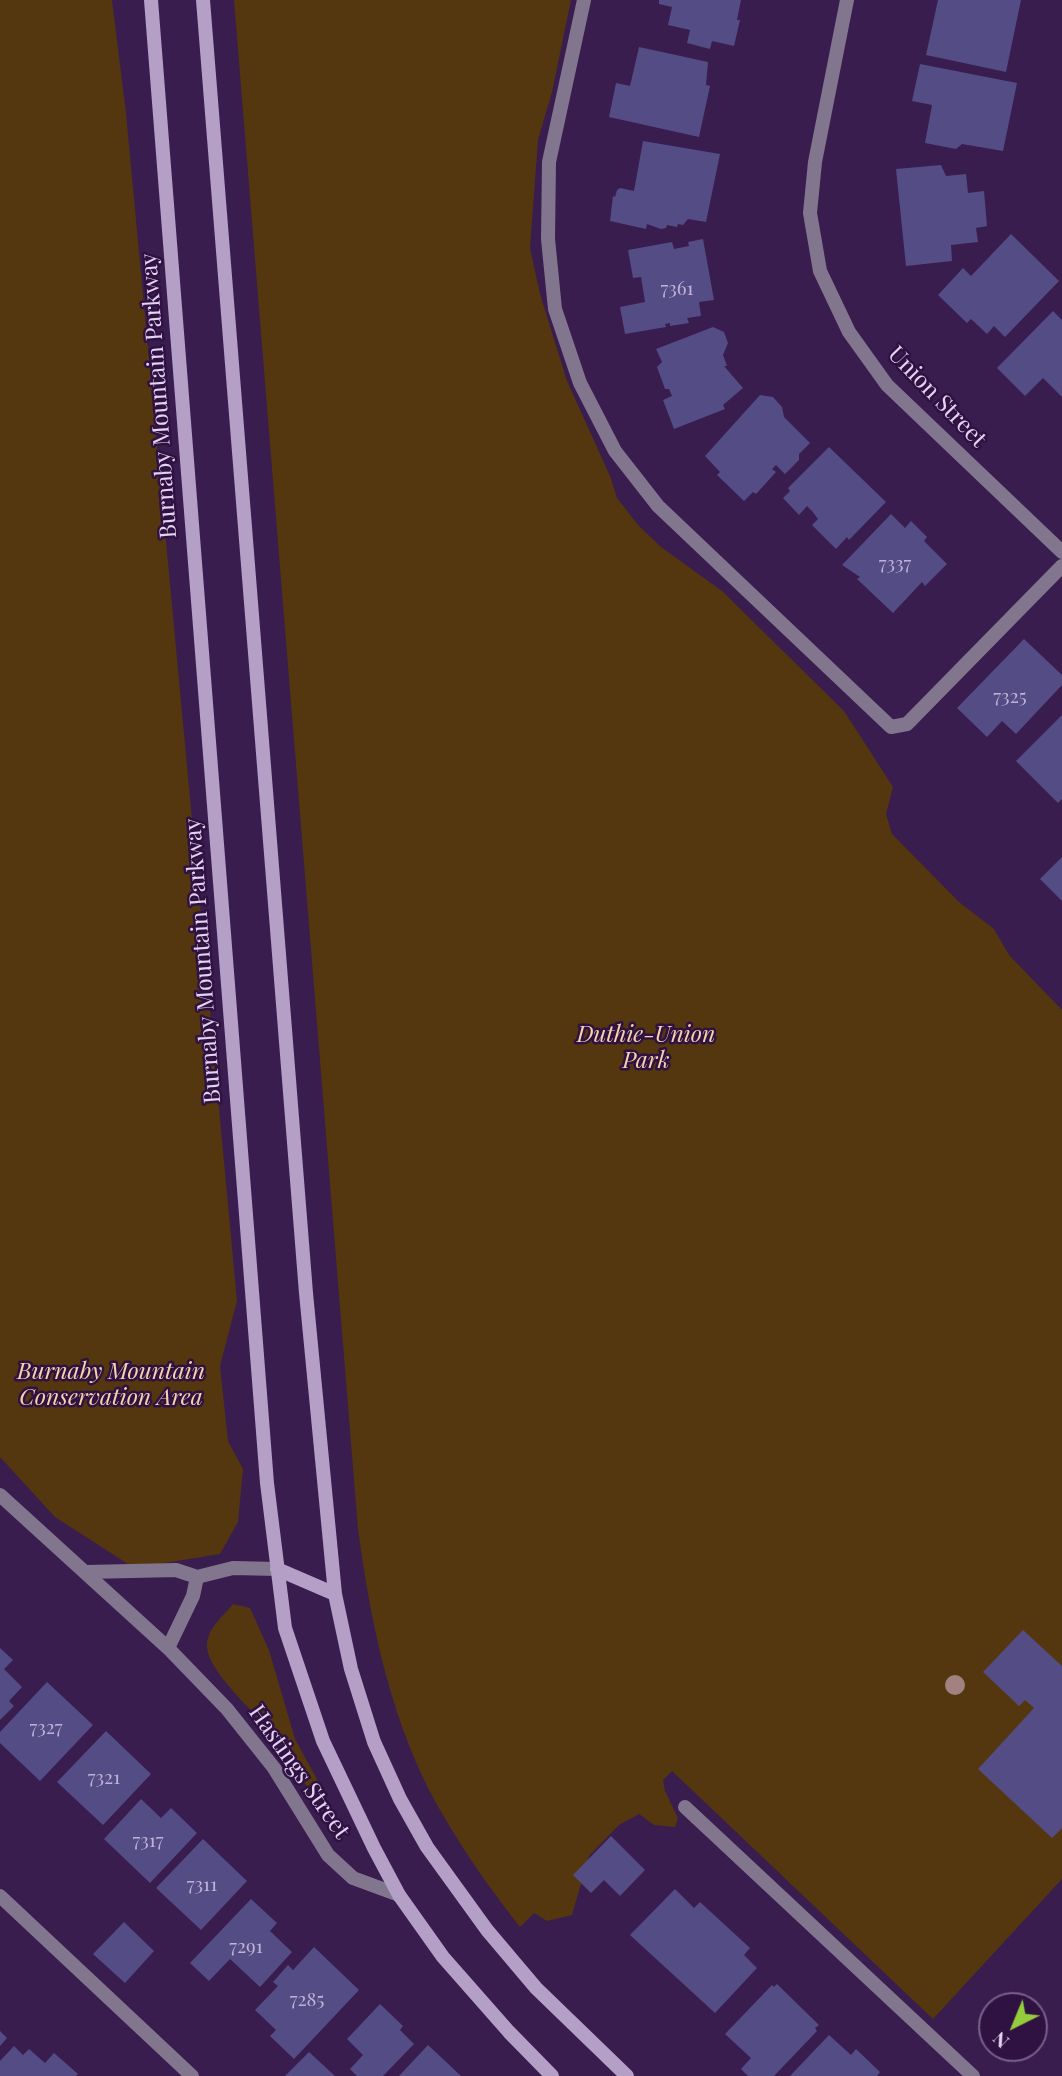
<!DOCTYPE html>
<style>
body{margin:0}
#map{position:relative;width:1062px;height:2076px;overflow:hidden;background:#391d4e;font-family:"Playfair Display",serif}
canvas{display:block}
.north{position:absolute;left:978px;top:1992px;width:70px;height:70px;box-sizing:border-box;background:#2f1242;border:2px solid #776089;border-radius:50%;rotate:223deg;font-size:19px;font-weight:700;line-height:28px;text-align:center;color:#e4d4f3}
.north::after{content:'';display:block;margin:auto;width:24px;height:32px;background:#94cc3c;clip-path:polygon(50% 0,100% 100%,50% 72%,0 100%)}
</style>
<div id="map">
<canvas width="1062" height="2076"></canvas>
<div class="north">N</div>
</div>
<script>
const g = document.querySelector('canvas').getContext('2d');
g.lineJoin = 'round';
function paint(path, color) { g.fillStyle = color; g.fill(path, 'evenodd'); }
function strokePath(path, color, width, dash) { g.strokeStyle = color; g.lineWidth = width; g.lineCap = dash ? 'butt' : 'round'; g.setLineDash(dash || []); g.stroke(path); }
function write(font, color, halo, rows, align = 'center') {
  g.font = font + ' "Playfair Display",serif'; g.lineWidth = 5; g.setLineDash([]); g.textBaseline = 'middle'; g.strokeStyle = halo; g.fillStyle = color; for (const [text, x, y, turn = 0] of rows) {
    g.save(); g.translate(x, y); g.rotate((+turn || 0) * Math.PI / 180); g.textAlign = isNaN(turn) ? turn : align; if (halo) g.strokeText(text, 0, 0); g.fillText(text, 0, 0); g.restore();
  }
}
const green = new Path2D(`
 M0,0H112L126,113L237,1301L220,1366L228,1441L243,1469L238,1522L220,1554L134,1568L55,1517L0,1457Z
 M234,0H571L552,92L538,140L530,248L540,294L567,381L610,476L617,498L638,525L661,547L722,591L844,711L893,787L886,814L892,834L959,902L994,929L1009,955L1062,1010V1879L933,2019L672,1771L663,1780L665,1791L678,1818L675,1827L654,1825L639,1814L619,1825L589,1856L572,1915L547,1921L534,1913L520,1927C486,1884 455,1839 429,1790C388,1708 370,1618 358,1529Z
 M233,1604L250,1608L269,1650L295,1739L319,1783L321,1795L317,1797L311,1794C302,1779 294,1762 284,1747C268,1723 205,1673 207,1644C208,1628 224,1615 233,1604Z`);
const building = new Path2D(`
 M659,0H741L737,20H740L734,46L712,41L710,49L687,43L690,30L668,25L672,7L659,4Z
 M938,0H1021L1006,72L926,55Z
 M639,47L708,62L706,85L710,86L699,137L609,117L616,83L630,86Z
 M920,64L1017,83L1003,151L962,144L956,149L925,143L932,105L912,101Z
 M643,141L720,154L706,222L688,219L683,225L678,224L677,227L667,225L666,228L661,229L647,224L646,229L610,221L613,196L615,197L617,190L620,188L634,191Z
 M941,165L946,176L966,174L968,193L984,191L987,226L976,228L978,242L951,245L952,261L906,266L896,169Z
 M1011,234L1059,281L1005,337L994,326L987,334L971,319L967,323L938,295L963,268L971,276Z
 M703,239L714,300L699,302L701,316L687,318L689,323L670,326V323L665,324L666,327L625,334L620,307L645,302L641,277L633,278L628,250L672,242L674,249L689,246L688,242Z
 M1053,311L1062,320V397L1043,378L1025,396L997,368Z
 M713,327L724,332L728,343L723,355L727,366H724L743,388L723,405L725,409L674,429L663,400L672,396L669,389H665L657,367L662,362L656,349Z
 M760,395L773,397L782,407L784,417L810,443L799,454V460L785,474L776,465L772,469L776,472L756,494L753,492L744,501L717,475L720,472L705,456Z
 M829,447L886,502L849,540L847,537L836,549L812,525L818,519L812,511L807,506L799,515L783,498L790,491L788,488Z
 M891,514L905,528L911,521L927,537L924,541L947,564L925,586L922,582L893,613L857,579L860,577L842,565Z
 M1024,639L1062,675V685L1016,734L1002,721L987,737L957,708Z
 M1062,715V799L1058,803L1016,761Z
 M1062,857V901L1040,879Z
 M1023,1630L1062,1666V1828L1052,1838L978,1769L1034,1708L1025,1700L1019,1706L983,1672Z
 M0,1648L13,1660L4,1669L22,1687L9,1701L14,1706L0,1720Z
 M47,1682L93,1725L40,1781L0,1743V1732Z
 M106,1731L151,1774L103,1825L57,1782Z
 M141,1799L161,1818L171,1808L197,1833L150,1883L104,1839Z
 M611,1836L645,1870L620,1896L604,1880L591,1893L573,1875Z
 M203,1839L247,1881L201,1930L156,1888Z
 M675,1889L694,1908L700,1902L750,1948L744,1955L757,1968L715,2013L630,1935Z
 M251,1899L277,1923L270,1931L292,1952L260,1987L230,1959L209,1981L190,1963Z
 M124,1922L154,1951L125,1983L93,1954Z
 M314,1947L359,1990L294,2059L270,2036L276,2030L255,2010L278,1986L273,1982L288,1965L293,1970Z
 M777,1984L819,2025L815,2028L817,2031L774,2076H748L741,2069L751,2058L725,2034L772,1985L774,1987Z
 M380,2004L403,2026L400,2030L414,2044L383,2076H357L350,2069L363,2055L347,2039Z
 M0,2031L7,2038L0,2046Z
 M829,2035L851,2055L856,2049L880,2072L877,2076H790Z
 M428,2045L443,2059L461,2076H399Z
 M14,2046L23,2055L29,2049L45,2063L54,2053L78,2074L76,2076H0V2061Z
 M309,2052L335,2076H285Z`);
const lane = new Path2D(`
 M584,0L549,162L548,239L555,309L580,383L615,451L658,506L891,727L907,724L1062,566
 M685,1807L973,2076
 M0,1896L192,2076`);
const street = new Path2D(`
 M847,0L815,162L810,213L820,271L849,332L887,385L1062,552
 M0,1495L168,1648L227,1709L274,1768L328,1855L353,1878L399,1895
 M87,1572L176,1570L197,1577L233,1568L277,1569
 M168,1648L193,1596L197,1577`);
const secondary = new Path2D(`
 M151,0L267,1483L285,1628L323,1741L374,1848L399,1895L443,1957L509,2032L552,2076
 M203,0L306,1293L335,1594L351,1669L374,1742L400,1799L427,1847L487,1930L536,1988L627,2076
 M277,1569L335,1594`);
const trees = [
 [955,1685]
];
const numberNames = [
 ["7361",677,289],
 ["7337",895,564],
 ["7325",1010,697],
 ["7327",46,1728],
 ["7321",104,1778],
 ["7317",148,1841],
 ["7311",202,1885],
 ["7291",246,1947],
 ["7285",307,2000]
];
const streetNames = [
 ["Burnaby Mountain Parkway",159,396,-94],
 ["Union Street",937,397,46],
 ["Burnaby Mountain Parkway",203,961,-94],
 ["Hastings Street",299,1772,55]
];
const parkNames = [
 ["Duthie-Union",646,1035],
 ["Park",646,1061],
 ["Burnaby Mountain",111,1372],
 ["Conservation Area",111,1398]
];
paint(green, '#54360f');
paint(building, '#544c84');
strokePath(lane, '#82768e', 14);
strokePath(street, '#82768e', 14);
strokePath(secondary, '#b49fc6', 14);
g.fillStyle = '#a28181';
for (const [x, y] of trees) { g.beginPath(); g.arc(x, y, 10, 0, 2 * Math.PI); g.fill(); }
write('19px', '#c0b2d7', null, numberNames);
write('23px', '#e4d4f3', '#2f1242', streetNames);
write('italic 23px', '#f7d2ab', '#2f1242', parkNames);
</script>
